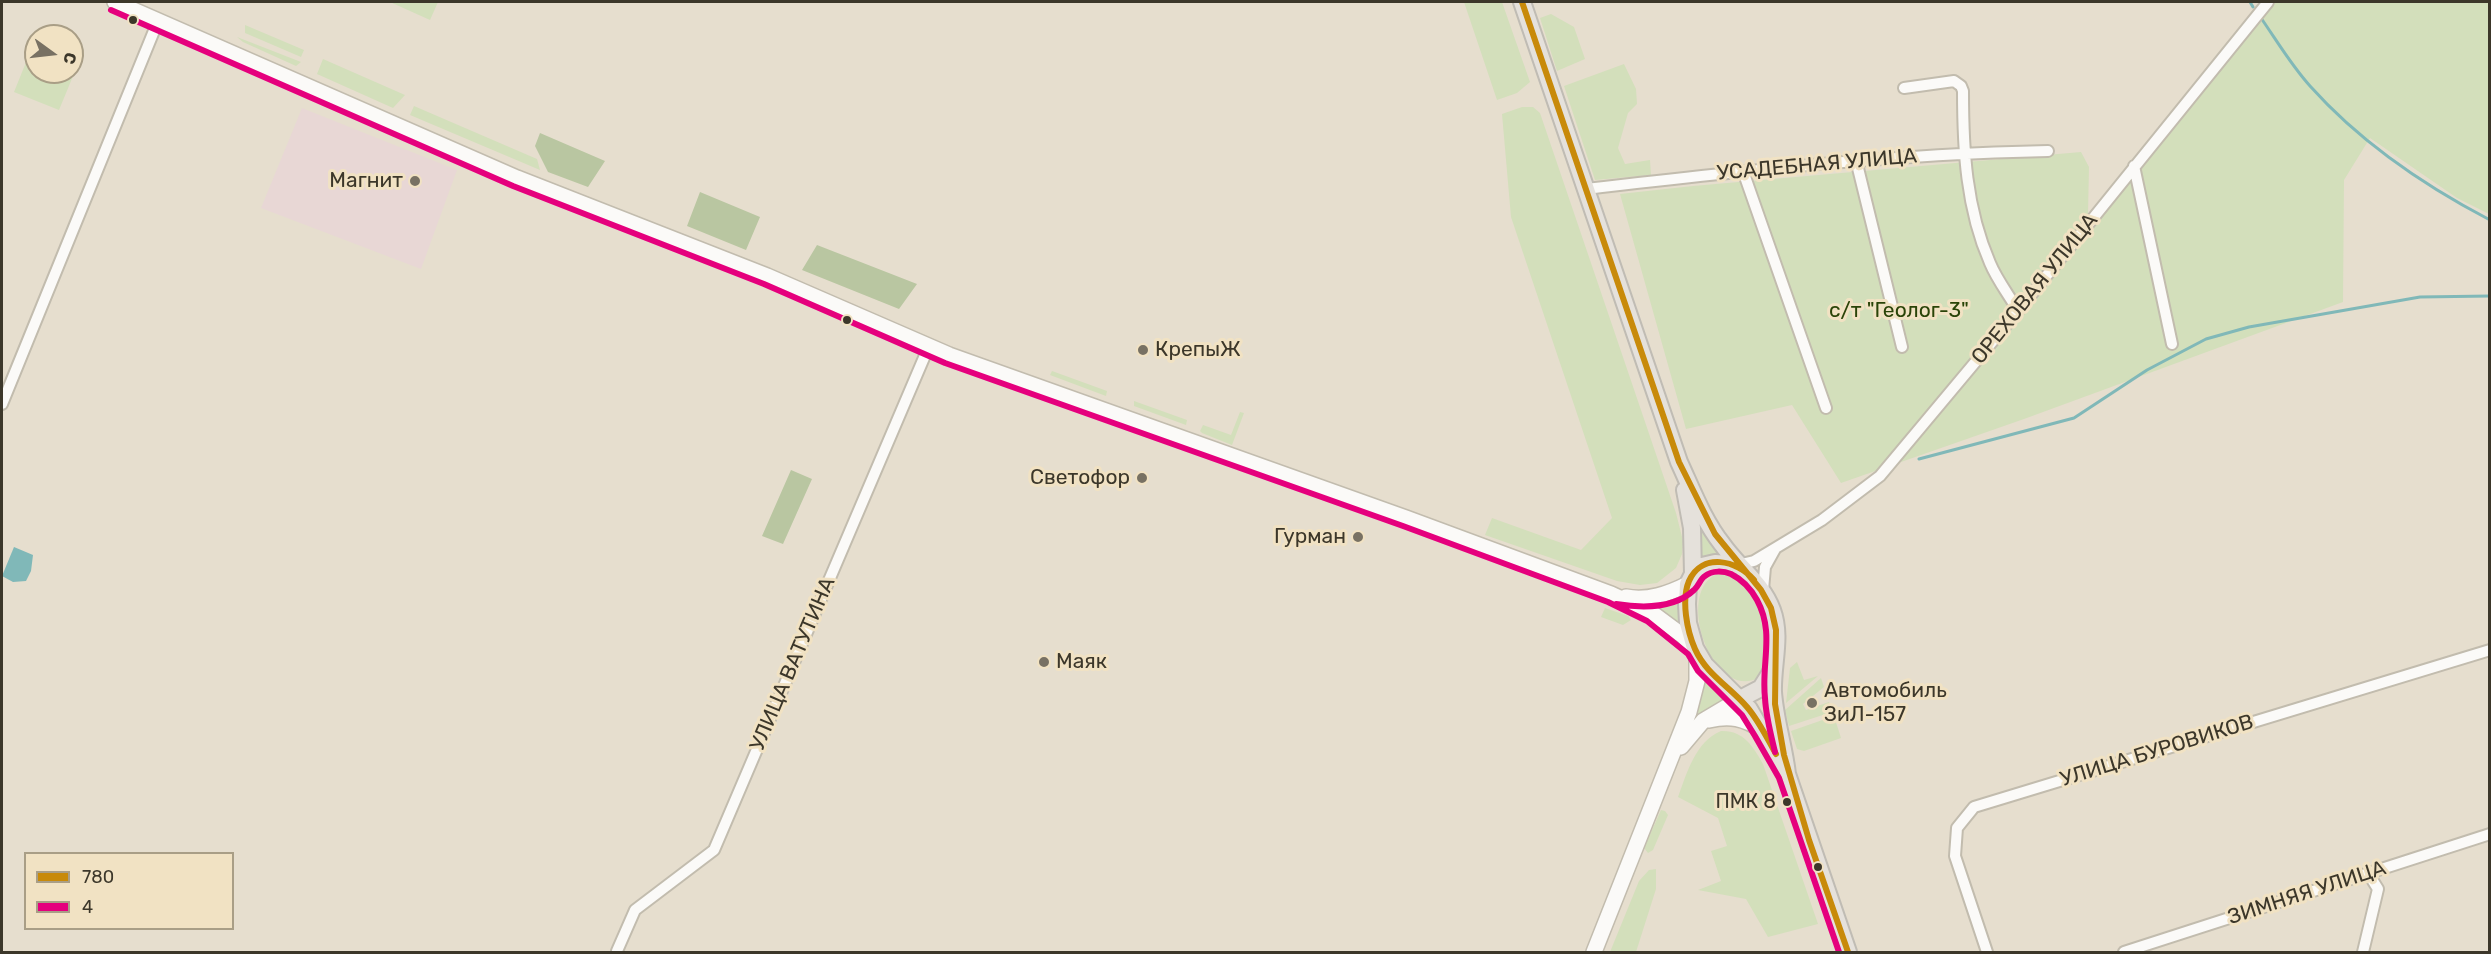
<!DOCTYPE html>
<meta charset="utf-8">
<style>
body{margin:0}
#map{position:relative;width:2491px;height:954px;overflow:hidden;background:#e6dece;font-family:Rubik,sans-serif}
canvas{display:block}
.frame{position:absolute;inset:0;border:3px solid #3c372a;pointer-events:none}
.legend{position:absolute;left:24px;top:852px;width:210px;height:78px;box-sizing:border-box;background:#f1e2c3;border:2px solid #a99e86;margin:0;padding:8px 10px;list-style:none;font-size:18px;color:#3c372a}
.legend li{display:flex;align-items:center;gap:12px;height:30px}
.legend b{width:30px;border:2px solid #a99e86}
.north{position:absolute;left:24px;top:24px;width:60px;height:60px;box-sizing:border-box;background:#f1e2c3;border:2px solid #a99e86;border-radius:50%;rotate:105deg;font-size:16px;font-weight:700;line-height:24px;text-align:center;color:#3c372a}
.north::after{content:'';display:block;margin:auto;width:21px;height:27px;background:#787163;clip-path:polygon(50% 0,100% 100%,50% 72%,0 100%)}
</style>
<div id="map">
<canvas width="2491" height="954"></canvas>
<div class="frame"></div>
<ul class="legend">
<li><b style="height:8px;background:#c88a0a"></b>780</li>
<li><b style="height:8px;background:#e5007d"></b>4</li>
</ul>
<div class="north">С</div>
</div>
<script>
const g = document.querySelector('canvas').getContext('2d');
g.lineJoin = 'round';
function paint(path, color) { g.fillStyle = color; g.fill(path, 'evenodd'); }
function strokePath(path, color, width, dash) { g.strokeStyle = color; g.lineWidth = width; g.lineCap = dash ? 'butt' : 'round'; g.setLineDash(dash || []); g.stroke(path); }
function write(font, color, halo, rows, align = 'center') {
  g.font = font + ' Rubik,sans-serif'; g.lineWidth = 6; g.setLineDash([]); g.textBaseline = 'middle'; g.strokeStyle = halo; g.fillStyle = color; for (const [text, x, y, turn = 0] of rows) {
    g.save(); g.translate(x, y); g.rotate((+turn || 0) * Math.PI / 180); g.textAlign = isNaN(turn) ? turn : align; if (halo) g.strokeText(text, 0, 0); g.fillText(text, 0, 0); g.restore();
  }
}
const commercial = new Path2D(`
 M302,108L457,170L421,269L261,208Z`);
const green = new Path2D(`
 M390,2H438L430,20Z
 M1464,2H1502L1530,82L1517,93L1497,100Z
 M2276,2H2489V214L2457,198L2370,138L2344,180L2343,302L2024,419L1841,483L1792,405L1686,429L1620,194L1693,186L2081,152L2089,167L2088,214Z
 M1551,14L1574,27L1585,59L1557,71L1540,18Z
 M245,25L304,50L301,57L245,33Z
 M237,37L301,62L296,66L243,42Z
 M33,45L36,47V72H72V61L78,64L59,110L14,92Z
 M323,59L405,95L393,108L317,74Z
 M1624,64L1636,89L1637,104L1628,113L1618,148L1625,164L1650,160L1651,175L1595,180L1564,86Z
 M414,106L537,159L540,170L410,115Z
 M1522,107H1533L1540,113L1676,513L1683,541L1682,554L1676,568L1657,583L1640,585L1617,581L1485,535L1492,518L1581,550L1612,518L1511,217L1502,114Z
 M1052,371L1107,391L1106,396L1050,375Z
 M1134,401L1187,420L1186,425L1134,406Z
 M1240,412L1244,413L1232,445L1202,433L1200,431L1203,425L1231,435Z
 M1696,516L1717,553L1699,560Z
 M1717,574C1733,574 1742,583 1751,595C1771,619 1773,650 1758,678C1712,701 1674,592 1717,574Z
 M1683,595L1682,627L1672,618L1648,605L1661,604Z
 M1605,608L1628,616L1631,620L1623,625L1601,617Z
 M1797,662L1804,680L1818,676L1786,703L1790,668Z
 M1703,675L1726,699L1691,722L1702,692Z
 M1821,678L1824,687L1803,704L1806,710L1829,702L1832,712L1789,726L1785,710Z
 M1834,716L1841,738L1804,751L1797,749L1791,731Z
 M1721,731C1743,730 1753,746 1763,764L1818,924L1768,937L1746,899L1698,890L1721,881L1711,851L1727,846L1718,818L1678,797C1687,773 1695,742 1721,731Z
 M1661,810L1665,811L1668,815L1653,850L1648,853L1644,848Z
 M1656,869V889L1636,952H1610L1639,881L1649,870Z`);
const forest = new Path2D(`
 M540,133L605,161L588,187L548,172L535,146Z
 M700,192L760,217L746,250L687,226Z
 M817,245L917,284L899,309L802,270Z
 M791,470L812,479L783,544L762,536Z`);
const water = new Path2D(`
 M14,547L33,555L31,571L26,581L13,582L2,576Z`);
const stream = new Path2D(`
 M2250,2L2253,7
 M2261,18C2277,41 2291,65 2310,86C2360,142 2423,185 2490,220
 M1919,459L2074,418L2147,370L2206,339L2249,327L2420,297L2490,296`);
const street = new Path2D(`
 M1904,88L1954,81L1961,86L1963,91C1963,150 1966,208 1990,263C1997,280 2009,295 2018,311
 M1856,160L1902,347
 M2134,166L2172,344
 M1743,171L1826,408
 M1586,189C1740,171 1893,154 2048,151
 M2,404L158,21
 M1737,565L1754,561L1822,520L1880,476L2018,311L2268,2
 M1763,590L1765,567L1775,549
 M617,951L635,910L714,850L929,346
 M1987,952L1955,856L1957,828L1974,807L2490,650
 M2124,952L2490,834
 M2363,952L2378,889L2368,873`);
const secondary = new Path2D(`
 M115,2L517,178L767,276L949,355L1406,518L1611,594L1652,613L1683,636L1695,648
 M1626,597C1648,601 1668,594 1688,584
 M1709,720C1730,715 1744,718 1762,730
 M1681,747L1703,721L1740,699
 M1594,952L1689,712L1697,681V652`);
const primary = new Path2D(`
 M1522,2L1679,462C1692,490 1703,520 1722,544C1738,567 1762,583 1772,610C1782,637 1772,664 1773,692C1775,720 1784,747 1787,774
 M1685,490L1692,528L1693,574
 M1737,565L1715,563L1702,566L1693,574L1688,584L1687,604L1688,623L1695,648L1705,665L1749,709L1787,774L1848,952
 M1740,699L1761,688L1773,669`);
const bus1 = new Path2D(`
 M1522,2L1679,462L1715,534L1761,590L1771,608L1776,630L1775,704L1784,755L1809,840L1848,952
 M1754,580C1737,560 1702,552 1689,581C1681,600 1687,631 1695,649C1706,674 1730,687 1747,707C1759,721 1767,738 1776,754`);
const bus2 = new Path2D(`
 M111,10L513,186L764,284L945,363L1403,526L1608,602L1647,621L1688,654L1698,671L1742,715L1755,736L1779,778L1839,952
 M1616,604C1641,608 1674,609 1694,590C1699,586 1700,579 1705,576C1712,570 1724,571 1731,574C1743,580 1751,589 1757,600C1775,633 1761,663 1765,698C1766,717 1771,735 1775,752`);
const markers = [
 [133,20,5,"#3c372a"],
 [415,181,6,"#787163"],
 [847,320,5,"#3c372a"],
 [1143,350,6,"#787163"],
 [1142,478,6,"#787163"],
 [1358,537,6,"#787163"],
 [1044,662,6,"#787163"],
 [1812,703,6,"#787163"],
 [1787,802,5,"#3c372a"],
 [1818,867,5,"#3c372a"]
];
const busNames = [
 ["ПМК 8",1776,802]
];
const streetNames = [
 ["УСАДЕБНАЯ УЛИЦА",1817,165,-5],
 ["ОРЕХОВАЯ УЛИЦА",2035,289,-51],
 ["УЛИЦА ВАТУТИНА",793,664,-67],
 ["УЛИЦА БУРОВИКОВ",2157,751,-17],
 ["ЗИМНЯЯ УЛИЦА",2307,893,-18]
];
const poiNames = [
 ["Магнит",403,181],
 ["КрепыЖ",1155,350,"left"],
 ["Светофор",1130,478],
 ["Гурман",1346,537],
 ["Маяк",1056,662,"left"],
 ["Автомобиль",1824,691,"left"],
 ["ЗиЛ-157",1824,715,"left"]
];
const parkNames = [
 ["с/т \"Геолог-3\"",1899,311]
];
paint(commercial, '#e8d7d5');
paint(green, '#d3dfbb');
paint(forest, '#b9c6a1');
paint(water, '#80b8b8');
strokePath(stream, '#80b8b8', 3);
strokePath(street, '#c2bcae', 14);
strokePath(secondary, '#c2bcae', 18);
strokePath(primary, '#c0bcb4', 20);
strokePath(street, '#fbfaf8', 10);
strokePath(secondary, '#fbfaf8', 15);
strokePath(primary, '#e5e1db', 16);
strokePath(bus1, '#c88a0a', 6);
strokePath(bus2, '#e5007d', 6);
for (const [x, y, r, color] of markers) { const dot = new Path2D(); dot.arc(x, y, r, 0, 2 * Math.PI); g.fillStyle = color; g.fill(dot); strokePath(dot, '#f1e2c3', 2); }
write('20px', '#3c372a', '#f1e2c3', busNames, 'right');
write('21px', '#3c372a', '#f1e2c3', streetNames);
write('21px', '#3c372a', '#f1e2c3', poiNames, 'right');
write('21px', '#2a4408', '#f1e2c3', parkNames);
</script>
